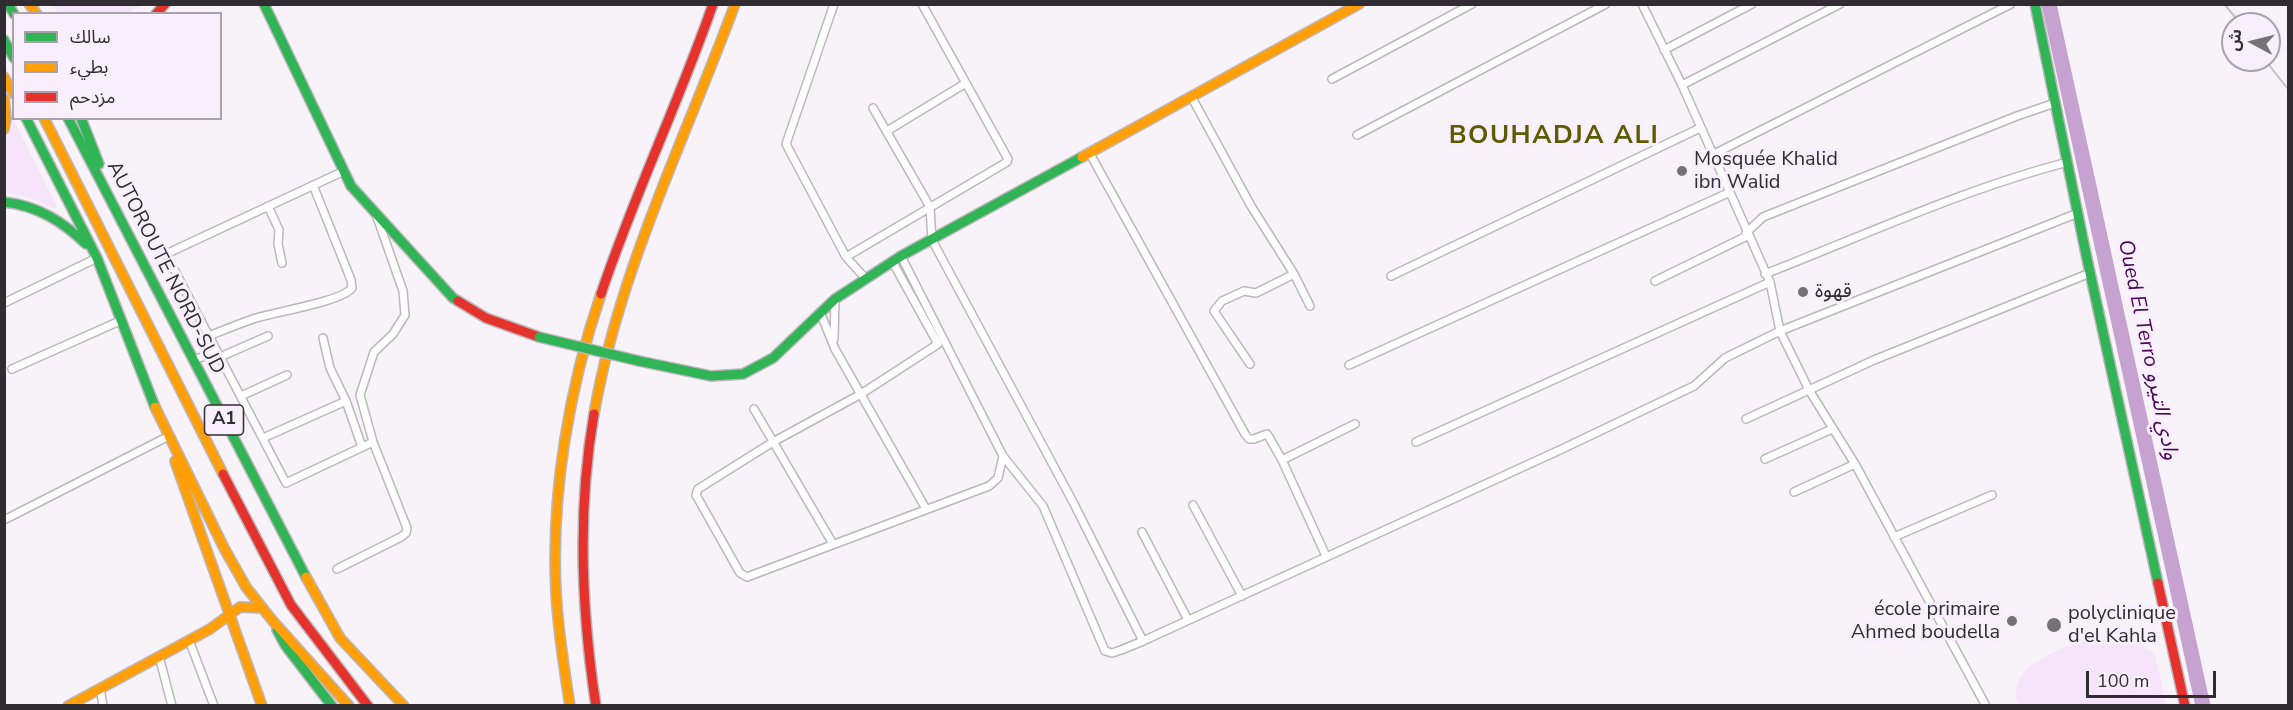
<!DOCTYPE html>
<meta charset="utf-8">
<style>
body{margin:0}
#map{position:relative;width:2293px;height:710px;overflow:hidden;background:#f8f2f9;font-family:"Nunito Sans","Noto Sans Arabic",sans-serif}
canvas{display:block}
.frame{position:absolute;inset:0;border:6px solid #302c31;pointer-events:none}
.legend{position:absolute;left:12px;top:12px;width:210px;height:108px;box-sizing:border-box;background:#f9effc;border:2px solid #a9a1ab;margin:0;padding:8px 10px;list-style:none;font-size:18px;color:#302c31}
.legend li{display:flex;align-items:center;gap:12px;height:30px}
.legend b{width:30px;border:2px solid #a9a1ab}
.north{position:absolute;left:2221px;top:12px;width:60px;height:60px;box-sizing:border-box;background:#f9effc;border:2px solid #a9a1ab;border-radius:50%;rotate:277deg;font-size:16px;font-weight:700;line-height:24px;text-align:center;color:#302c31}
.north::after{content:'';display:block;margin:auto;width:21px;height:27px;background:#767177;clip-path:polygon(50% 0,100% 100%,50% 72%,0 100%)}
.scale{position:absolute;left:2086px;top:671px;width:130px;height:27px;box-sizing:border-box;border:3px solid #302c31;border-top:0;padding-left:8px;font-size:18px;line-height:21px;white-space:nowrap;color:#302c31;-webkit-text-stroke:4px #f9effc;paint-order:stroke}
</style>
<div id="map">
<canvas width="2293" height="710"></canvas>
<div class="frame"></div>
<ul class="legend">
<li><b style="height:8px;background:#30b455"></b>سالك</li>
<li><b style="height:8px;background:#ff9f0a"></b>بطيء</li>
<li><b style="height:8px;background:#e5322d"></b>مزدحم</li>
</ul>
<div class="north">ش</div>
<div class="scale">100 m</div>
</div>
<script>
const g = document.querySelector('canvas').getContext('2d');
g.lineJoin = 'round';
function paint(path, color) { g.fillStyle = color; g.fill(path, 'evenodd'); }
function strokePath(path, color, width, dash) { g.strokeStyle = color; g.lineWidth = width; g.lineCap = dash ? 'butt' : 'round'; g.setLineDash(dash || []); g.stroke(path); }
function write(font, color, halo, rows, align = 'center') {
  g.font = font + ' "Nunito Sans","Noto Sans Arabic",sans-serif'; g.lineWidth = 6; g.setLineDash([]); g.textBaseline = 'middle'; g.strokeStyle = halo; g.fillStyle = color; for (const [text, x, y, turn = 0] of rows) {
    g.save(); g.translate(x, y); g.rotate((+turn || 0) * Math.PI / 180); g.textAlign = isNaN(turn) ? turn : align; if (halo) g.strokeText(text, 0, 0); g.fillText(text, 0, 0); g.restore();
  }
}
const green = new Path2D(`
 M53,5H52H141L129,13H58Z
 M14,121L56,205V209L30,198L5,192V148L10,122Z
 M2085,638L2132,639L2155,654L2166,705H2019C2003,667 2059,651 2085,638Z`);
const river = new Path2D(`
 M2049,4L2203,706`);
const street = new Path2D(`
 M834,4L786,144L846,257L866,279
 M1642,4L1682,85L1770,282L1780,331L1809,390L1855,464L1986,706
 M1664,50L1752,4
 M1332,79L1472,4
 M1682,85L1840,4
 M1191,96L1251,206L1294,274L1310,306
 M873,108L930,207L932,240L1073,502L1143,641
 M887,131L966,83
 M1357,135L1606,4
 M1089,152L1245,434L1249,439H1254L1267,434L1269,437L1282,460L1326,556
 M1712,155L2011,4
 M344,171L166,254L286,483L373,442
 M268,206L279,230L278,244L282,263
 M1746,233L1763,217L2017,116L2055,103
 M901,256L1003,456L1043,506L1105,651L1112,653L1121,650L1143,641L1562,449L1694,386L1725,358L1780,331L2078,213
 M846,257L1007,162L1008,159L922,4
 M892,261L938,344L861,394L773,442L698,489L696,495L740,573L747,577L989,486L998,478L1003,456
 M1765,274C1865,235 1964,189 2068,162
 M1391,276L1700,128
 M1655,281L1747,236
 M4,303L97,258
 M820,312L835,349L926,509
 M209,336C224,330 238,324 253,319C274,312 341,302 352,288L351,280L313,185
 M323,338L330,368L346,401L362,447
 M834,339L835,299
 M220,357L268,336
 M193,360L217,352
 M1250,364L1214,311L1222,301L1244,291L1256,293L1294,274
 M1349,365L1728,193
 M12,369L122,320
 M241,396L287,375
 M754,409L833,544
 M1746,419L1874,360L2090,273
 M263,438L346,401
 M1416,442L1770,282
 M1765,459L1832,429
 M1282,460L1355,424
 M1794,492L1855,464
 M1193,505L1242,596
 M4,520L167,437
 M1142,532L1188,620
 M1894,537L1992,495
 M337,569L401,537L406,533L407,528L373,442L360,395L374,352L393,334L405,315L403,291L377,217
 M189,640L214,706
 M159,656L172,706
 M100,688L103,706`);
const fast = new Path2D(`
 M8,4L14,14
 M264,4L351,186L453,298L458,301
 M2035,4L2087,259L2158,583
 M4,40L14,58
 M26,118L97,258L155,407
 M68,118L306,577
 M81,118L99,164
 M4,202C38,206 62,221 86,244
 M639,361L711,376L743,374L773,358L835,299L901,256L1082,157
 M277,630L285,645L332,706`);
const slow = new Path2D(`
 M29,4L37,14
 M4,77L14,94
 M4,99L6,118L4,129
 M44,118L223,474
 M1082,157L1359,4
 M155,407L224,548L246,587L272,620L349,706
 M594,414C619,270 685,140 735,4
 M175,461L262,706
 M306,577L340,638L404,706
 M68,706L210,629L240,607L262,608
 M570,706C564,668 558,631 556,592C551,493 569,388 601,294`);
const jam = new Path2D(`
 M156,14L165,4
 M601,294C634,195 679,102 713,4
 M458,301L486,318L539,337
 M594,414C577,511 581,608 596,706
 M223,474L291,605L368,706
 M2158,583L2185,706`);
const rail = new Path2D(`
 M2224,4L2241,24
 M2265,60L2288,89`);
const fastBridge = new Path2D(`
 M539,337L639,361`);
const markers = [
 [1682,171,6,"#767177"],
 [1803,292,6,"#767177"],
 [2012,621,6,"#767177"],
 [2054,625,8,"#767177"]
];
const shields = [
 [224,420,39]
];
const shieldNames = [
 ["A1",224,420]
];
const poiNames = [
 ["Mosquée Khalid",1694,160],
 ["ibn Walid",1694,183],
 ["قهوة",1815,292],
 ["école primaire",2000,610,"right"],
 ["Ahmed boudella",2000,633,"right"],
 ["polyclinique",2068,614],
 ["d'el Kahla",2068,637]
];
const streetNames = [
 ["AUTOROUTE NORD-SUD",165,268,63]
];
const waterNames = [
 ["Oued El Terro وادي التيرو",2147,350,78]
];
const districtNames = [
 ["BOUHADJA ALI",1554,137]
];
paint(green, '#f5e4fa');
strokePath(river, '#c5a2cf', 15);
strokePath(street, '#bcb7bc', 10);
strokePath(fast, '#bcb7bc', 12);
strokePath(slow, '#bcb7bc', 12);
strokePath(jam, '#bcb7bc', 12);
strokePath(street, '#fefdfe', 7);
strokePath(fast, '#30b455', 9);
strokePath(slow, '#ff9f0a', 9);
strokePath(jam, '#e5322d', 9);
strokePath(rail, '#c3c2c3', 2);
strokePath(fastBridge, '#bcb7bc', 12, []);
strokePath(fastBridge, '#30b455', 9);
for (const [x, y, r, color] of markers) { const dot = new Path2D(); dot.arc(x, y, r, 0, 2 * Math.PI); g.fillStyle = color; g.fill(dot); strokePath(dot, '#f9effc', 2); }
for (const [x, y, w] of shields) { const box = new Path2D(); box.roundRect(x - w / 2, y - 15, w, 30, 4.5); g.fillStyle = '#f9effc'; g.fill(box); strokePath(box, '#302c31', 1.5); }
write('bold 18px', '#302c31', null, shieldNames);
write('20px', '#302c31', '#f9effc', poiNames, 'left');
write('20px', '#302c31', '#f9effc', streetNames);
write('italic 21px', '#480a57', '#f9effc', waterNames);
g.letterSpacing = '1.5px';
write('bold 26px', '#5d5b00', '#f9effc', districtNames);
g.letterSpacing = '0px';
</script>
